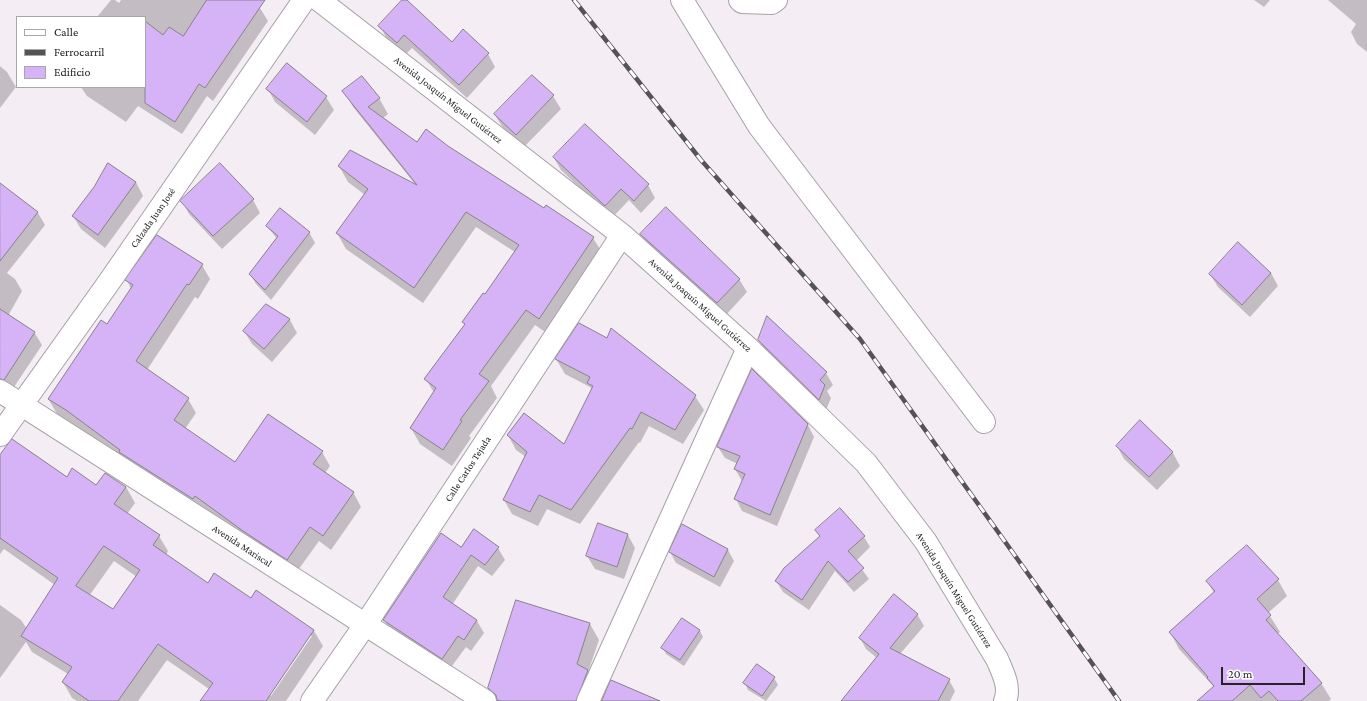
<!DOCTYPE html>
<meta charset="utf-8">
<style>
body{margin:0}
#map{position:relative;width:1367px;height:701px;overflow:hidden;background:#f4edf4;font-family:"Crimson Pro",serif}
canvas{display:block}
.legend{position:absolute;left:16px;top:16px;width:130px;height:72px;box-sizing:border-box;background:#fff;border:1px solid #a8a7a8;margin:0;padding:5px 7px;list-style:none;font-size:12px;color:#252325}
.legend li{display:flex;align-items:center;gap:8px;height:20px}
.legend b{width:20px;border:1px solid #a8a7a8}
.scale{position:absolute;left:1221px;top:667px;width:84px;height:18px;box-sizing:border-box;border:2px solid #252325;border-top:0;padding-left:5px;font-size:12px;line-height:14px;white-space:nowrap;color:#252325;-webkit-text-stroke:3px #fff;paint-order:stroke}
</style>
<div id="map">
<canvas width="1367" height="701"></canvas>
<ul class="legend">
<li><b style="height:5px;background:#fff"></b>Calle</li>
<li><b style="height:5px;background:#565356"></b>Ferrocarril</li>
<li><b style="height:11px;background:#d6b3f6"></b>Edificio</li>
</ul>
<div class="scale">20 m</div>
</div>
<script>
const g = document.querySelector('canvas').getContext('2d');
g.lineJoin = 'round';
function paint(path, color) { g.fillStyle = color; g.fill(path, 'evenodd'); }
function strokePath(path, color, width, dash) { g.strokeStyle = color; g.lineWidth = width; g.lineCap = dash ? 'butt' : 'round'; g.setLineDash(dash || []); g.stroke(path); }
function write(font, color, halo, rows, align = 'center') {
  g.font = font + ' "Crimson Pro",serif'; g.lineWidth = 3; g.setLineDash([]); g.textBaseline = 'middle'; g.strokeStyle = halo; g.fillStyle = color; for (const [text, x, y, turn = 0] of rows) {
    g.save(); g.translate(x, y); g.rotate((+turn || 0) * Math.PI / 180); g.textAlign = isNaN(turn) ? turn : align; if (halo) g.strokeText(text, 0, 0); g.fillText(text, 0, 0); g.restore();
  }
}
const shadow = new Path2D(`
 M111,0H115L119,3L121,0H248L260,8L268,21L213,101L207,96L182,134L138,106L126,122L87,96L81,87H145V17H97Z
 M404,0L452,43L488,54L495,67L467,98L412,48L405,55L387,39L380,26Z
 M1254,0H1270L1264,7Z
 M1328,0H1367V52L1357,44L1351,32L1356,24Z
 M0,66L7,72L16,87L0,108Z
 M268,89L326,97L334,110L315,135L275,102Z
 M344,91L379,98L388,114L382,119L417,144L448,147L545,209L547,206L593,238L603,254L548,334L535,325L491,386L497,398L469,436L471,438L452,466L420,444L411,428L434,393L426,379L465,325L464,322L486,296L515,252L476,227L423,303L346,249L337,233L365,195L348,182L339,166L415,184L353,107Z
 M553,96L561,109L524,147L503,128L495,115Z
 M554,158L648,185L655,198L641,213L629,200L612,218L561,170Z
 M136,182L143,196L105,248L81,229L73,216L94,188Z
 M3,186L38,213L45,225L7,273L15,279L22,291L8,316L34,332L42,345L12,390L0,381V190Z
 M253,200L260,213L222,249L189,214L182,201Z
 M267,226L309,232L315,243L271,300L256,284L250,274L277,239Z
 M641,234L739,279L747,292L725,316L649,247Z
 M202,265L210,279L198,299L195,297L147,370L188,399L196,413L185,429L235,463L322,452L330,466L325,473L353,492L361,507L331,550L319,541L296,573L57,414L49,400L102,322L107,325L131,289L127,280Z
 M1271,273L1278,286L1250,317L1218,287L1210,274Z
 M266,305L290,320L297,333L272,362L252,344L244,331Z
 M768,317L826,373L833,385L827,391L831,398L826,410L765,352L759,340Z
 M608,339L695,396L704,410L683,444L649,426L640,443L639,442L580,524L547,509L538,526L512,514L504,500L526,457L516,450L508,435L565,446L592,390L590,387L565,374L556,359Z
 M1140,422L1173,453L1180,466L1157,490L1124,459L1117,446Z
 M808,425L814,437L777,526L742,511L736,499L742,481L735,469L738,464L725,458L718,447Z
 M0,457L96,486L126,487L135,503L127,514L159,536L168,551L166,555L208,585L251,600L314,631L323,646L286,701H201L209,689L167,660L138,701H77L72,698L63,682L68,674L32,652L26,642L0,678V605L21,620L27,629L55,585L4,549L0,554ZM114,561L137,577L113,611L89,596ZM309,636H312L271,696L270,695Z
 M598,524L628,535L635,548L624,579L595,569L587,556Z
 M683,525L728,550L734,561L720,587L676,563L670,552Z
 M816,531L864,537L870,547L856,561L869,579L854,592L835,571L809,610L783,592L776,581L820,537Z
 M461,548H498L505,560L492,576L478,566L452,605L477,621L484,633L471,651L466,647L449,670L391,632L384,620Z
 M1278,580L1287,596L1268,613L1280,632L1277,634L1321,683L1331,699L1329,701H1201L1214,687L1179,649L1170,632L1214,593L1207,581Z
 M917,614L924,626L900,654L949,680L955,691L950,701H846L877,658L866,649L860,638Z
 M682,619L700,631L703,637L684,666L666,654L663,648Z
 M590,624L599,640L588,672L597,686L591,701H496L489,688Z
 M757,666L774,678L778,685L766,701L748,690L745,683Z`);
const building = new Path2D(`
 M207,0H265L205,88L199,84L175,122L145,103V21L163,35L169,27L183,36Z
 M402,0H407L452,42L463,29L489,53L459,85L404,35L397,43L378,26Z
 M287,63L327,96L307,122L266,89Z
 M532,75L554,95L516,135L494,114Z
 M362,76L380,98L368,107L417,142L426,129L448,146L544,208L546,205L594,237L539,319L526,310L479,374L489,381L460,420L462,421L443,450L410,428L436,388L424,379L465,324L462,322L483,293L485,294L519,245L466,212L414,288L336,233L368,189L338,166L350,150L417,185L342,91Z
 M585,124L649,184L634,201L621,189L605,206L553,157Z
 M108,163L136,182L98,235L72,216L94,187Z
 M220,163L254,199L213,236L180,201Z
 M0,183L38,212L0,261Z
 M666,207L740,279L717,303L640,234Z
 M280,208L310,232L265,290L249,274L278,236L266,226Z
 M157,235L203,264L189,285L187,284L136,361L189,398L174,420L235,462L268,414L323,451L313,464L354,492L323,536L310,527L287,560L243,531L195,496L193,499L119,452L120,450L66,410L48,399L101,320L107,324L133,285L125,280Z
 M1238,242L1271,273L1242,305L1209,274Z
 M266,304L290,319L264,349L243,331Z
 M0,309L35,332L4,380L0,379Z
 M767,316L827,372L820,380L825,385L819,400L758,340Z
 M579,323L607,338L611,328L696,395L675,430L641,412L632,429L630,428L571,510L539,495L530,512L503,500L527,452L507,435L524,413L564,444L593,386L587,383L590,377L555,359Z
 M752,369L808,424L770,515L734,499L745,474L734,469L740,456L717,447Z
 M1140,420L1173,452L1149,477L1116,446Z
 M12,439L67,477L72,468L96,485L105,473L126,487L114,504L160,535L153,545L208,583L214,573L251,598L256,590L314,630L266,701H200L213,683L158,644L118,701H89L62,682L72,667L21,636L58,578L0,538V455ZM104,546L140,570L113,609L76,586Z
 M840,508L865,536L848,551L864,568L848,582L828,561L802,600L775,581L784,568L820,536L815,530Z
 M598,523L628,534L617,567L586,556Z
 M682,524L728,549L714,577L669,552Z
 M474,529L499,547L485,565L471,555L443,597L477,620L464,640L458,636L442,659L383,620L441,533L461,547Z
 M1247,545L1279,579L1257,599L1271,615L1266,620L1322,683L1301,701H1278L1269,691L1261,698L1250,685L1232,701H1197L1214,686L1207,678L1208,677L1169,632L1215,591L1206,581Z
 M894,594L918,614L890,648L950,679L938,701H841L879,654L859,638Z
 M516,600L590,623L577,664L588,670L576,701H501L497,700L496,695L488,688Z
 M682,618L700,630L680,660L661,648Z
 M757,664L775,677L762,696L743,683Z
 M611,680L660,701H602Z`);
const minor = new Path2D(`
 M319,0L622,235L748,348L866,463L926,542L997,659C1002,671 1011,687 1005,701
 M682,0L759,126L984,422
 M740,0L742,2L772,3L776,0
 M0,391L485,701
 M0,435L107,285L304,0
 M312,701L365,625L622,235
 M588,701L748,348`);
const rail = new Path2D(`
 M574,0L701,160L860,339L1119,701`);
const streetNames = [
 ["Avenida Joaquín Miguel Gutiérrez",448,100,38],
 ["Calzada Juan José",153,218,-55],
 ["Avenida Joaquín Miguel Gutiérrez",700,305,42],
 ["Calle Carlos Tejada",468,469,-57],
 ["Avenida Mariscal",242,546,33],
 ["Avenida Joaquín Miguel Gutiérrez",954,590,58]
];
paint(shadow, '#0003');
paint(building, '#d6b3f6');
strokePath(building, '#858289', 1);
strokePath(minor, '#a7a0a7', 24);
strokePath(minor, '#fff', 22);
strokePath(rail, '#565356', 4.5);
strokePath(rail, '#fff', 3, [9]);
write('10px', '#252325', '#fff', streetNames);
</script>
